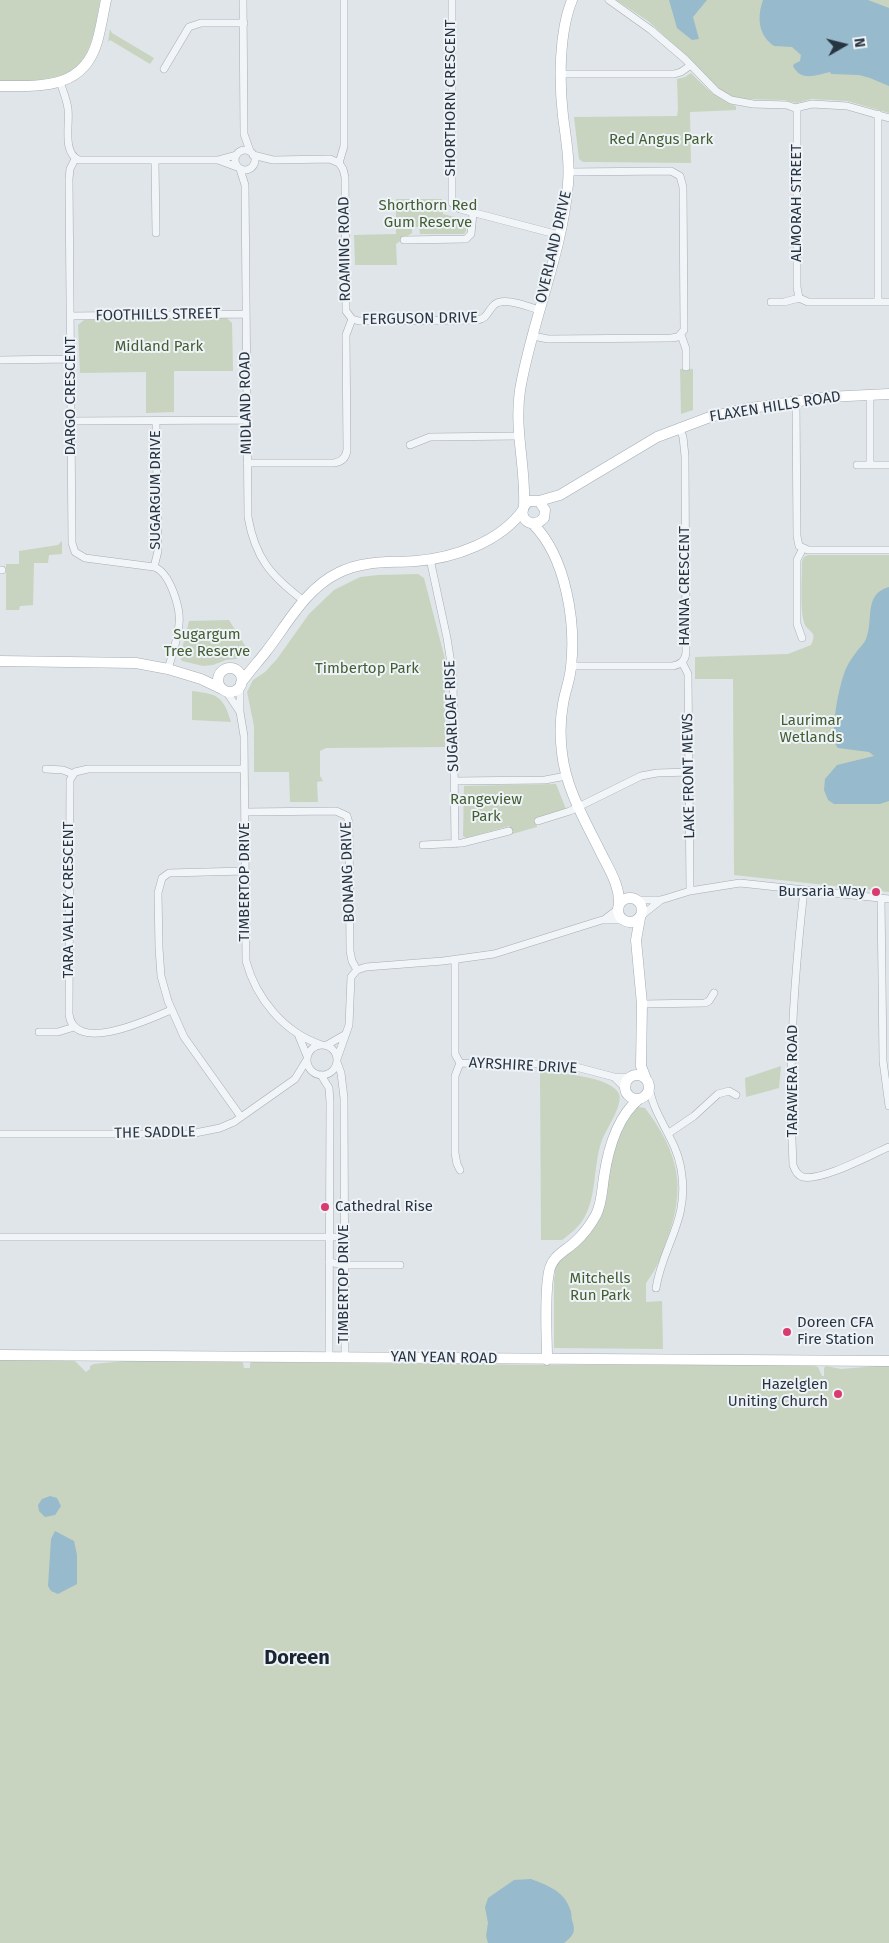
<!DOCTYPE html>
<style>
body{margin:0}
#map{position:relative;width:889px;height:1943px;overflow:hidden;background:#dfe5e9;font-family:"Fira Sans",sans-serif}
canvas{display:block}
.north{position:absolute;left:819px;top:20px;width:50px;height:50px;-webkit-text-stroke:4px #eff3f7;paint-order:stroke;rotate:82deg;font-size:14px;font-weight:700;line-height:20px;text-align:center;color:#273542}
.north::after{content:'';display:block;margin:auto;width:18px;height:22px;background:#273542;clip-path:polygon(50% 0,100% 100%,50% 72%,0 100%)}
</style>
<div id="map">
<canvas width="889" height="1943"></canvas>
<div class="north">N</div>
</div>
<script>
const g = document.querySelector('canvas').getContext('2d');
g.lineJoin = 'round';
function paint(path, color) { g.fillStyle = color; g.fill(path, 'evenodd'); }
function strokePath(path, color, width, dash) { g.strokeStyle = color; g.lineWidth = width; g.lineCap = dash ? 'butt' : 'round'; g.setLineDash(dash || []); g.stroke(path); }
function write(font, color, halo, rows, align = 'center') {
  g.font = font + ' "Fira Sans",sans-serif'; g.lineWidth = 4; g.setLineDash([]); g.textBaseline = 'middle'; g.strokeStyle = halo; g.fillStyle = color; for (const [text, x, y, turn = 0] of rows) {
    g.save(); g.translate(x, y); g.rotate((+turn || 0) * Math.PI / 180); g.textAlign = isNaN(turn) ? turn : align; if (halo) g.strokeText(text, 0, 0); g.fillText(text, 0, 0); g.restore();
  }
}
const green = new Path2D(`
 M0,0H100C94,35 90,75 47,81C32,83 15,82 0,82Z
 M616,0H889V113L847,101L811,99L797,103L783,100L742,99L728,95L716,87L697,66L648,21Z
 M110,29L112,33L154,58L150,64L110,40L108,42Z
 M691,73C705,87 717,100 736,106V110L690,112L691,163L596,162H583L579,159L574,117L677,116L678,109L677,79L685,77Z
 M396,199H442L443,214L466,220V231L464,234H420L419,227H412V233L396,244L397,265H355L354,235L396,234Z
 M227,318L232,323L233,371H174V412L146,413V372L80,373L78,325L84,320Z
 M680,369H693V410L681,414Z
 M62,541V554L49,555L48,563H34L33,605L20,606L19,610H6V564H19V551L58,545Z
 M808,555H889V892L734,875L733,679H695V657L788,654L811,645C819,630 806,632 804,622C800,609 802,577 802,562L804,557Z
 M418,574L424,578L445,659V747L326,748L320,751V776L323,781L317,782L318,802H290L289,772H254V726L247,692L253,680L265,672L277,659L309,614L334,590L360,577L378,575Z
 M229,620L249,652L236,659L226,660L213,665L203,666L182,661L180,657L189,621Z
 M192,691C218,694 223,696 231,722L192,720Z
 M556,784L566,809L536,818L537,827L512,834L509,826L466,838L463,836L464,786Z
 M781,1066L779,1088L746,1097L745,1078Z
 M540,1072C557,1072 613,1077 619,1094C623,1105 607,1128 602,1140C593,1165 597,1196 584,1218C579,1227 570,1234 562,1240H541Z
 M633,1106L645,1108C679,1153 687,1188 666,1242C661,1257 656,1270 646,1283V1302L662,1301L663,1349L554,1348V1280L556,1266L559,1258L583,1240L617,1140Z
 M0,1359L74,1360L86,1372L90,1369V1366L94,1364L135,1360L239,1361L243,1363L244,1368H250V1363L252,1362L552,1365H812L818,1367L822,1376H824V1368L826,1366L841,1369L889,1365V1943H0Z`);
const water = new Path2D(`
 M669,0H707L693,17L699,39L692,40L677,28Z
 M763,0H868L889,8V86L870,78L859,75L831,74L830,72C816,75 801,82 793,66L794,64L800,61L801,55L792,47L774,46C758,35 757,17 763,0Z
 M889,587V801L880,804H834L828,800L824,790L825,779L837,765L874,756L869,752L838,748C828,739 839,687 844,674C846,667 851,659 855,654C858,649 864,644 866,639C874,620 863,594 889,587Z
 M50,1496L57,1498L61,1506L55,1515L45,1517L39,1511L38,1505L42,1499Z
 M55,1531L74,1541L77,1555V1584L58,1594L51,1591L48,1586L51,1539Z
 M531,1879C547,1885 564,1891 570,1909C572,1913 571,1916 572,1920C576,1932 574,1935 564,1943H488L486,1936L488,1923L485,1907L488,1898L514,1880Z`);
const street = new Path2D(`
 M243,0L244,134L250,151
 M344,0V146L339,163L343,169L345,177L346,311L352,319
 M452,0V203L460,209L559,235
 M609,0L651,30L685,59L716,91L731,100L753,104L787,105L795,108L812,104L847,106L889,118
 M164,69L189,27L201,23H244
 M561,74H674L681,72L691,65
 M60,82C63,91 67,100 68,109C70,124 62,153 79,160H218L236,155
 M797,108V287L799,298L808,302H889
 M878,114V302
 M235 160a10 10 0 1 1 20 0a10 10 0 1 1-20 0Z
 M253,155L273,160L330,159L339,163
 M75,159L70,169L69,179L72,543L75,552L85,558L154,567
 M218,160L237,167
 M155,161L156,233
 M240,169L245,185L248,517C255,558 271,576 304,601
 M404,240L466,239L471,234L473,213
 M771,302H784L799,298
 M70,316L246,314
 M352,319L359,321L477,320C487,319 487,312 494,305C504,296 528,307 540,310
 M681,335L686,349V367
 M533,336L548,339L671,338L678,337L684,330L683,187L680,176L671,171L569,172
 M0,360L70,359
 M870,394V465
 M796,401L797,536L799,546L808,550H889
 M71,421L247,420
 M156,421L158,551L154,567C170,572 181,609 179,624C178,639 172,655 168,669
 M410,445L430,437L518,436
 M247,463H334C341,462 346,458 347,450L346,335L352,319
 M857,465H889
 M430,559L447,638L453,676L455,844
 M0,570H2
 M802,638L797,624V560L803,548
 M682,662L688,674L690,891
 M571,666H673C681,664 685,661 686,653L685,456L683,437L679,427
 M240,686V712L244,736L246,961C256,998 284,1033 322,1045
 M226,691L240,712
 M46,769L63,770L73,774
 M455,781L545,780L566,776
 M245,812L336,811L347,816L349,823L350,951L352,961L357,970
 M538,821L570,811L641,776L657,773L689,772
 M423,845L462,843L509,831
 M804,890C797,952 792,1014 791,1077C790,1106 792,1136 793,1165C795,1170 797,1175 803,1177C822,1181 870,1155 889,1147
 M881,898L883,1061L889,1106
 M636,900H661L690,891L740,883L889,899
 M641,916L661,900
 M605,919L618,909
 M455,960V1054L460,1063L455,1076V1153L457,1164L460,1170
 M642,1004L705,1003L709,1001L714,993
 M171,1010C150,1019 74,1055 69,1014L70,780L75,772L88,769H244
 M39,1032H58L74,1027
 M298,1034L307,1056
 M307 1060a15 15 0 1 1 30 0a15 15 0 1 1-30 0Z
 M327,1045L346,1034
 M337,1059L349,1025L351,977L357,970L366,967L443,961L494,954L602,920H622
 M337,1062L341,1073L344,1098L345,1357
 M460,1063L544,1064L576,1067L614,1077L625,1088
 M321,1075L329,1088L330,1102L329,1357
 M614,1077H630
 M649,1086C653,1116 676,1138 681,1169C690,1220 663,1244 656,1288
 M241,1117L184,1037L168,1001L161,976L159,948L158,893L162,878L169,873L245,871
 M669,1133L694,1116L718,1094L729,1091L736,1095
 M0,1134H190L220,1128L234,1122L295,1079L306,1061
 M0,1237H344
 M329,1262L344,1265H400`);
const secondary = new Path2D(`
 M0,86C40,86 83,90 97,42C101,28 103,14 106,0
 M539,501L545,510L544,518C530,533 513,513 529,501H539L560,495L657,437L710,417L744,409L827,397L889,394
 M524,506C526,467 514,431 520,390C532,320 562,254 568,184C570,161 566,139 563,116C559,81 559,32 572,0
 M533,524C566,557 576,622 571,667C570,680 565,691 563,704C560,720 560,737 562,753C566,790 586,822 602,855C610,871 620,886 619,905
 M0,661L136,663L168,669L201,679L222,689
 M218 680a12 12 0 1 1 24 0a12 12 0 1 1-24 0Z
 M241,683C248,673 257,663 265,653C287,625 305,589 338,573C363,560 389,563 416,561C454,558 500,542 523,510
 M618 910a12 12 0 1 1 24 0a12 12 0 1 1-24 0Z
 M640,918L636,940L642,1004L641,1066L646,1079
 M625 1087a12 12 0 1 1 24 0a12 12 0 1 1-24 0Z
 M0,1355L889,1361
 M547,1360C547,1334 544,1297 549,1272C552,1256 564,1252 575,1242C584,1234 591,1224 596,1215C602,1203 602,1190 604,1177C608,1150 617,1117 639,1099`);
const markers = [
 [876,892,5,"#d83b6d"],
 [325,1207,5,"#d83b6d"],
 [787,1332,5,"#d83b6d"],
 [838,1394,5,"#d83b6d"]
];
const streetNames = [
 ["SHORTHORN CRESCENT",451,98,-90],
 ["ALMORAH STREET",797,203,-90],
 ["OVERLAND DRIVE",554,247,-77],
 ["ROAMING ROAD",345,249,-91],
 ["FOOTHILLS STREET",158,315,-1],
 ["FERGUSON DRIVE",420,319,-1],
 ["DARGO CRESCENT",71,396,-90],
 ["MIDLAND ROAD",246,403,-91],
 ["FLAXEN HILLS ROAD",775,407,-9],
 ["SUGARGUM DRIVE",156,490,-90],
 ["HANNA CRESCENT",685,586,-90],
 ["SUGARLOAF RISE",452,716,-92],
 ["LAKE FRONT MEWS",689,776,-91],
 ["BONANG DRIVE",348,872,-92],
 ["TIMBERTOP DRIVE",245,882,-90],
 ["TARA VALLEY CRESCENT",69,900,-90],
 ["AYRSHIRE DRIVE",523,1066,3],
 ["TARAWERA ROAD",793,1081,-90],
 ["THE SADDLE",155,1133,-1],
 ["TIMBERTOP DRIVE",344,1284,-90],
 ["YAN YEAN ROAD",444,1358,1]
];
const parkNames = [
 ["Red Angus Park",661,140],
 ["Shorthorn Red",428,206],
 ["Gum Reserve",428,223],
 ["Midland Park",159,347],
 ["Sugargum",207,635],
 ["Tree Reserve",207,652],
 ["Timbertop Park",367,669],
 ["Laurimar",811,721],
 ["Wetlands",811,738],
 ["Rangeview",486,800],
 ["Park",486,817],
 ["Mitchells",600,1279],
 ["Run Park",600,1296]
];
const poiNames = [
 ["Bursaria Way",866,892],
 ["Cathedral Rise",335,1207,"left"],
 ["Doreen CFA",797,1323,"left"],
 ["Fire Station",797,1340,"left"],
 ["Hazelglen",828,1385],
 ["Uniting Church",828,1402]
];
const districtNames = [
 ["Doreen",297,1658]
];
paint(green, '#c8d4bf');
paint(water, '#97bacc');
strokePath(street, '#a4adb4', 8);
strokePath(secondary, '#a4adb4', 11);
strokePath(street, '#f2f5f7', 7);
strokePath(secondary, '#fff', 10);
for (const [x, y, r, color] of markers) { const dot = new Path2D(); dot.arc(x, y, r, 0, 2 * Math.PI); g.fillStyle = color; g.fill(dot); strokePath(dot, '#eff3f7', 2); }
write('15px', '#273542', '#eff3f7', streetNames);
write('15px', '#425e33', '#eff3f7', parkNames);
write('15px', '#273542', '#eff3f7', poiNames, 'right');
write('bold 20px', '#192632', '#eff3f7', districtNames);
</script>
